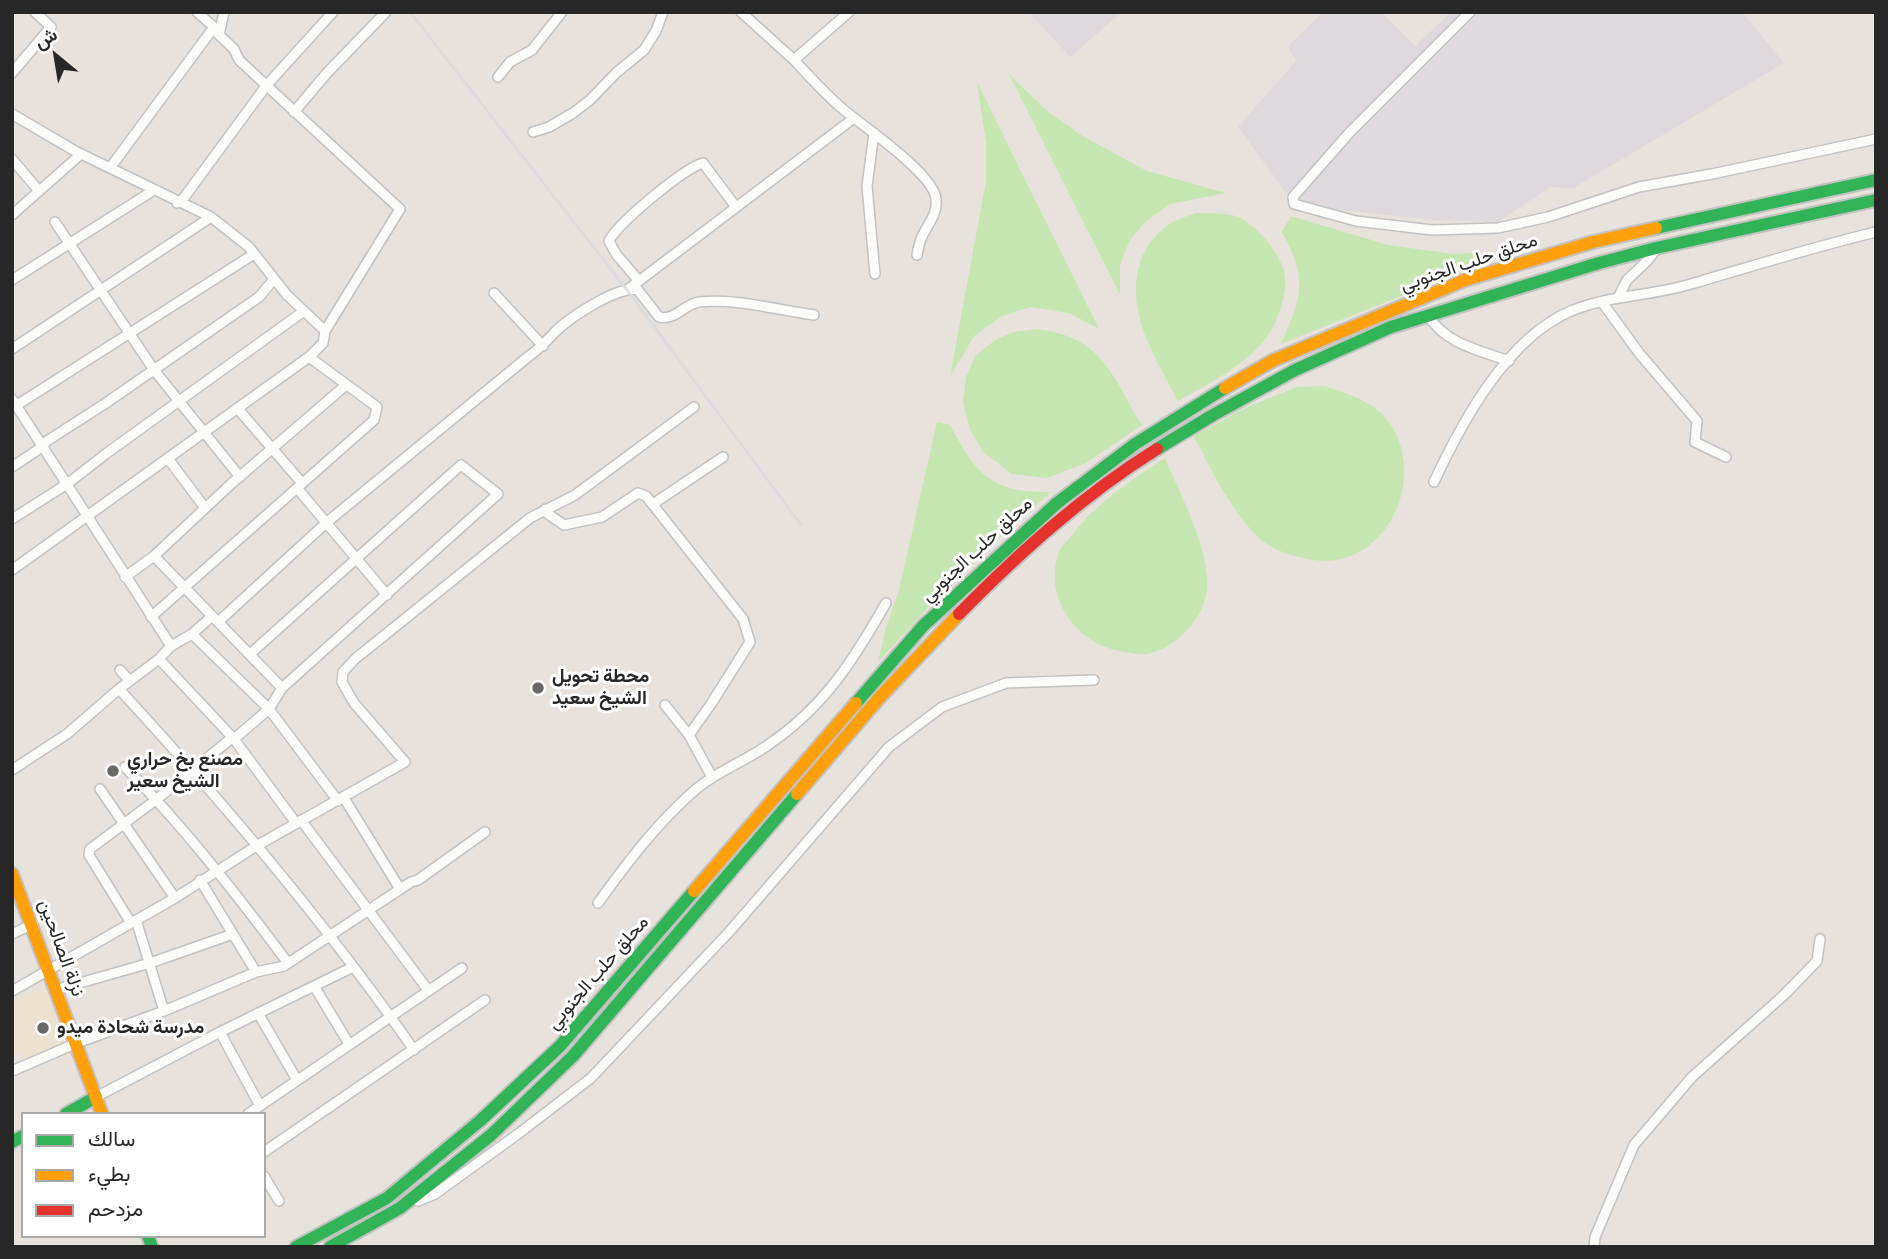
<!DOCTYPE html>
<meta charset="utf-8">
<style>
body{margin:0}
#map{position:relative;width:1888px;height:1259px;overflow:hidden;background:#e7e2dc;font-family:Manrope,Vazirmatn,sans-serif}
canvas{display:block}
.frame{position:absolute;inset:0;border:14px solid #272727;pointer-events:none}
.legend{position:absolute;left:21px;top:1112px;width:245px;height:126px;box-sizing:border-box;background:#fff;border:2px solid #a9a9a9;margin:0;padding:9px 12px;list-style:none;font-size:21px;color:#272727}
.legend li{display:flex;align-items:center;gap:14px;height:35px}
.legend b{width:35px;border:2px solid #a9a9a9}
.north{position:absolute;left:21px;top:21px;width:70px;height:70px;-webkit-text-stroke:5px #fff;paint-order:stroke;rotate:330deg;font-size:19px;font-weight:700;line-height:28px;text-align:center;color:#272727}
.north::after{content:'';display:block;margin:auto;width:24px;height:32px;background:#272727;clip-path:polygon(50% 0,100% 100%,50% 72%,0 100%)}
</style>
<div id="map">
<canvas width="1888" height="1259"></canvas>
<div class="frame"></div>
<ul class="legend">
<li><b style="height:9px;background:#30b455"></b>سالك</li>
<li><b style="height:9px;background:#ff9f0a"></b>بطيء</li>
<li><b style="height:9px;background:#e5322d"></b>مزدحم</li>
</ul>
<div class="north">ش</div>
</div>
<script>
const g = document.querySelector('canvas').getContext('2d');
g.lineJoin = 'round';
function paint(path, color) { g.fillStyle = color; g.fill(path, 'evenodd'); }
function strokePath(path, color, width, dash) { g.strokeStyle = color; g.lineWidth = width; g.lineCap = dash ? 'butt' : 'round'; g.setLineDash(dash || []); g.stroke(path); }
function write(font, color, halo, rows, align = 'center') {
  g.font = font + ' Manrope,Vazirmatn,sans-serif'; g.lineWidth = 6; g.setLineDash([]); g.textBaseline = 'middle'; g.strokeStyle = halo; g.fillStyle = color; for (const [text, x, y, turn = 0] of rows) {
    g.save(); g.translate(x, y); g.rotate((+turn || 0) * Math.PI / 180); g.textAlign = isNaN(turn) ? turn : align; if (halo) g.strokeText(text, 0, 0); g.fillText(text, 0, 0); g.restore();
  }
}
const industrial = new Path2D(`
 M1029,12H1122L1070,57Z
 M1323,12H1381L1415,46L1451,12H1742L1784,63L1573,188L1550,187L1498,222L1432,220L1295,205L1238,127L1296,61L1288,46Z`);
const education = new Path2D(`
 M45,987L68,1043L25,1061L19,1052L12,1055V1002Z`);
const green = new Path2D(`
 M1009,74L1047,111L1081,135L1147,171L1226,193L1170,204L1145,222L1129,242L1120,265V295Z
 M977,82L1099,329L1069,313L1030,307L1002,316L974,336L950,377L986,181V142Z
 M1196,213C1208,214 1227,212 1238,217C1257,226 1276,248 1283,268C1291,289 1276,328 1262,343C1239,369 1208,384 1178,401C1155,356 1121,307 1143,255C1148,243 1159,231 1171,223C1178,219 1188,216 1196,213Z
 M1291,216L1388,245L1454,254L1512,252L1281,344C1302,297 1308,279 1282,232Z
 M1036,329C1103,337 1110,373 1142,425L1086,463L1047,478L1012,474L983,452L970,429L963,402L966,377L975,356L995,340L1013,332Z
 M1324,386C1343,392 1366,399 1381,413C1422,454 1406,530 1355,554C1337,563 1317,562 1298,557C1284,554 1265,545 1256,535C1229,507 1211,470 1194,436L1247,407L1297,387Z
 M937,422L950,425C976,476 993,493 1051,492L960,573L878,662L885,631L899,590Z
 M1165,458C1180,494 1210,550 1207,588C1206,603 1198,619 1187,630C1177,641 1163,651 1147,654C1141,655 1132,653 1126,652C1080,647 1041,599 1059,552C1061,546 1068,540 1072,535C1097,502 1131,481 1165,458Z`);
const street = new Path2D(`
 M197,12L214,27
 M741,12L794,60L849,12
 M1470,12L1350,132L1293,197L1294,204L1356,221L1432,230L1498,228L1548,217L1639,187L1712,174L1876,139
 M219,35L234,49L239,60L400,209L325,331
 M794,60C810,77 826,95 844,110C864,127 934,174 936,199C938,215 926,226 921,239C919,244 918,250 917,255
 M12,73L51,27L35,12
 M498,77L510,62L532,50L562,12
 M294,112L327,73L386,12
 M12,114L75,151L211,217L249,247L287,295L325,331L323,343L309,357L12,570
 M533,132L549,127L573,113L590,100L616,73L644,50L656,31L663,12
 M874,133L867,186L875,274
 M12,159L39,191
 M110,168L214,27L219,35L224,12
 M177,203L183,199L266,86L333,12
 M12,215L81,154
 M55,222L154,370L240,477
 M12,280L154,190
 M639,281L616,254L609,241C618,223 683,169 703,163L736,207
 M629,290L637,289L659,317C675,321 684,304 699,302C738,298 776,310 814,315
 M494,293L543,346
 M1618,298L1627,280L1647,261L1655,251
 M1602,302L1639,353L1697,421L1695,442L1726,457
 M1428,315C1445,344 1479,350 1509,361
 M12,349L211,217
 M12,399L171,646
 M17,405L254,254
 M238,409L302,483
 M169,460L205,508
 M12,467L39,449L47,441L106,403L259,297L274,279
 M1434,482C1462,422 1507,338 1571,311C1609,295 1652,296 1691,284C1753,266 1813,247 1876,232
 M297,488L387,595
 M653,504L723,457
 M545,509L548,514L564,525L602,517L638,493L646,496L743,619L750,642L711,704L689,735
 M12,519L67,484L107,453L304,311
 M154,556L282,688
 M125,577L154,556L231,484L346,385
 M151,617L374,420L377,407L309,357
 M218,622L326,523L529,356C541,348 548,339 558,329C574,315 607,294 627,290L854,118
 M192,634L269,709L338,801
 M159,659L234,739L296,823
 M120,670L130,681
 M119,689C224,803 325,922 414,1050
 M665,705L689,735L712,777
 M234,739L269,709L282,688L498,494L461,465L250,654
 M125,767C185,828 237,895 288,963
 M12,770L67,734L119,689L159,659L171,646L192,634L211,617
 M100,789L175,898
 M344,798L400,889
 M301,820L428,990
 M200,880L256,972
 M598,903C627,863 657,823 695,790C717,771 744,762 768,745C824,707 853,661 886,603
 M136,920L164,1011
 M131,923L89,855L90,849L157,799L233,737
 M12,934L33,924
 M314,986L349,1044
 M55,990L150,963L233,934
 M12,991L175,898L258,845L405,762L354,703L342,682L343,672L355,659L530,518L575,495L694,407
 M258,1013L297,1080
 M220,1032L260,1106
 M12,1071L77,1043L164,1011L256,972L284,966L411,882L418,880L485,832
 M96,1097L220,1032L353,967
 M248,1114L462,968
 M264,1152L485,1000
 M264,1176L279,1201
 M418,1201L435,1194L518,1134L591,1078L730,931L889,747L942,707L1006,683L1094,680
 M1594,1247L1595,1237L1634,1145L1692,1077L1784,995L1817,961L1820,939`);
const fast = new Path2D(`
 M1656,228L1876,180
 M1157,449L1213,415L1295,370L1391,327L1599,263L1656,248L1876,200
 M856,703L923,626L1057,503L1135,444L1225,388
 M66,1114L96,1097
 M12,1142L23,1136
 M148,1236L152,1247
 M296,1247L387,1198L481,1120L560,1046L694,891
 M330,1247L400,1208L491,1135L573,1056L797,794`);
const slow = new Path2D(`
 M1225,388L1274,360L1465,280L1593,242L1656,228
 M797,794L880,697L959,614
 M12,874L102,1114
 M694,891L856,703`);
const jam = new Path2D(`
 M959,614C1019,553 1083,495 1157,449`);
const rail = new Path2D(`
 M410,12L627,290L801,525`);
const markers = [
 [538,688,7,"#6a6866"],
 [113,771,7,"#6a6866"],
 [43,1028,7,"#6a6866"]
];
const streetNames = [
 ["محلق حلب الجنوبي",1469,263,-19],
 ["محلق حلب الجنوبي",977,550,-43],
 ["نزلة الصالحين",61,948,70],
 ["محلق حلب الجنوبي",598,973,-49]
];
const poiNames = [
 ["محطة تحويل",552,677],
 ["الشيخ سعيد",552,699],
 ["مصنع بخ حراري",127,760],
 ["الشيخ سعير",127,782],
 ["مدرسة شحادة ميدو",57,1028]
];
paint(industrial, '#ddd9dc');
paint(education, '#ece2cf');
paint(green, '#c6e6b1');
strokePath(street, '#c3c2c3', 12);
strokePath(fast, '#c3c2c3', 16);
strokePath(slow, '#c3c2c3', 16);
strokePath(jam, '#c3c2c3', 16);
strokePath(street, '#fbfbfa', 9);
strokePath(fast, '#30b455', 12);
strokePath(slow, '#ff9f0a', 12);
strokePath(jam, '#e5322d', 12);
strokePath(rail, '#dcdcde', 2.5);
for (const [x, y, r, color] of markers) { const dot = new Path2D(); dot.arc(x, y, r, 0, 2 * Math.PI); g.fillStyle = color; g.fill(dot); strokePath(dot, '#fff', 2.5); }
write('19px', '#272727', '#fff', streetNames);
write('bold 19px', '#272727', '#fff', poiNames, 'left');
</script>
